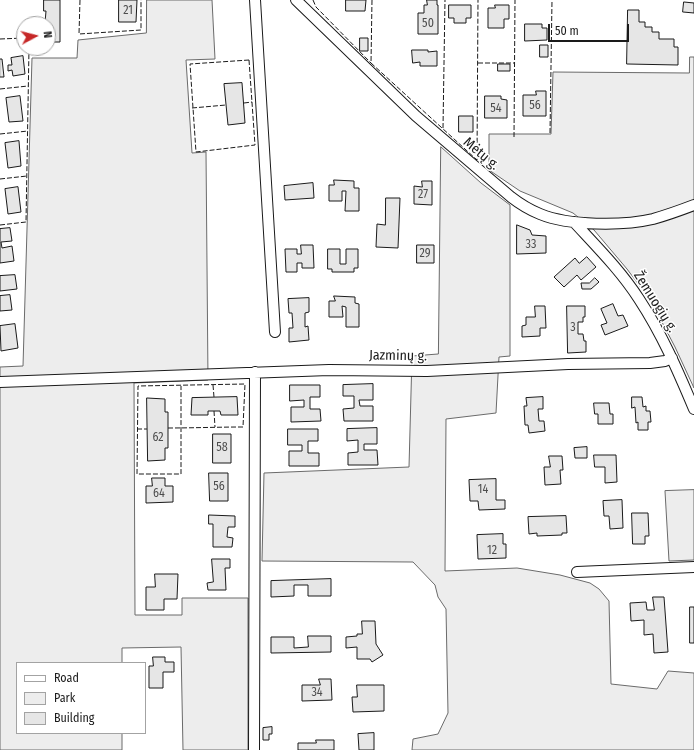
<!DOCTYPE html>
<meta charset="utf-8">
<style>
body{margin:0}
#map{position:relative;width:694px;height:750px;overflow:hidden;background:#fff;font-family:"Fira Sans Condensed",sans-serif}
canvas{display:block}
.legend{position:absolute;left:16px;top:662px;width:130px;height:72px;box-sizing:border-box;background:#fff;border:1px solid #a3a3a3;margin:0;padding:5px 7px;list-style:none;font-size:12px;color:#1a1a1a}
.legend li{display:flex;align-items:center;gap:8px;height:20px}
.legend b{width:20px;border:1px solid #a3a3a3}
.north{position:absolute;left:16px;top:16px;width:40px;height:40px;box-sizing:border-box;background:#fff;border:1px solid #a3a3a3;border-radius:50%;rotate:83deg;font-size:11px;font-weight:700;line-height:16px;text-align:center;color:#1a1a1a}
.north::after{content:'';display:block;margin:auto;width:14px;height:18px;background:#c62828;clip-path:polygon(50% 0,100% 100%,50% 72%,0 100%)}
.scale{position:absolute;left:548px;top:24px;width:81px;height:18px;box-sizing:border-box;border:2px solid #1a1a1a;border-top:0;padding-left:5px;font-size:12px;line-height:14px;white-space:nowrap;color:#1a1a1a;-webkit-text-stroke:3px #fff;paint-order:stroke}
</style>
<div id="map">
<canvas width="694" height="750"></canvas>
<ul class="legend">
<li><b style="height:5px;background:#fff"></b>Road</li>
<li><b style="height:11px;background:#ededed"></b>Park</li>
<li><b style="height:11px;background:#e6e6e6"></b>Building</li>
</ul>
<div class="north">N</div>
<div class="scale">50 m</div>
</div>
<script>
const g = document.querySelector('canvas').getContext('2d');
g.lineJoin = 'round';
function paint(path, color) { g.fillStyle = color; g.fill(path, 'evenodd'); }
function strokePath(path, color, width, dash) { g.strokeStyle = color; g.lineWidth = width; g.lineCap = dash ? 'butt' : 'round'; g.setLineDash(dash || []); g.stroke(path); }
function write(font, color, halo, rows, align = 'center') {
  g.font = font + ' "Fira Sans Condensed",sans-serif'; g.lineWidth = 3; g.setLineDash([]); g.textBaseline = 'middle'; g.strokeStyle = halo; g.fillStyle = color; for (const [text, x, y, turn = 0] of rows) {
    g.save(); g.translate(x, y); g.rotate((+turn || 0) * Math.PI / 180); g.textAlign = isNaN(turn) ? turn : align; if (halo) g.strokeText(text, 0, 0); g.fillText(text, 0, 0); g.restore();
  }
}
const green = new Path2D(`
 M147,0H212L215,59L186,60L192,153L206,152L208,380L134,383L135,615H182V598H248V750H183L181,647L122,648V663H17V733H122V750H0V367L23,366L32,58H77L78,40L146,33Z
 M690,57H694V388L675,347L651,301L627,269L594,230L573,213L520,191L489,170V134H551L553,72L689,73Z
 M441,147L481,183L510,205V356L499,357L496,413L446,419L445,571L517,568L560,575L590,583L599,589L609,601L611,684L657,689L668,671L694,673V750H412L413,739L438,734L448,713L446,609L438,597L435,585L413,562L262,561L264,473L409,467L412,356L438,354Z
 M694,490V560L669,561L665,491Z`);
const building = new Path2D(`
 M44,0H60V42H48V24H43L45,23L46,11H44Z
 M119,0H137L136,22H119Z
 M346,0H366L365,11H346Z
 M427,0H437V5H438V34H418V13H424V5H427Z
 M684,2L694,3V13L683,12Z
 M449,5H471V18H466V23H454V18H449Z
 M495,5H509V19H504V28H488V8H495Z
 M628,10H639V22H645V27H652V32H659V39H674V47H678V65L627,64Z
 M525,24H542V28H547V40L525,41Z
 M360,38H368V51H360Z
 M540,45H548V57H540Z
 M412,50H428V52L437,51V66H420V62L413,63Z
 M23,56L25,74L13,76L12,70L8,71V65H12L11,58Z
 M0,59H2L4,77H0Z
 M498,64H510V71H498Z
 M242,83L245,123L228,125L224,84Z
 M536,91H546V116H523V95H536Z
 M20,96L23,121L9,122L6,98Z
 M485,96H501V99L507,100V118H485Z
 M459,116H473V132H459Z
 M19,141L21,166L8,168L5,143Z
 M334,180L354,181V188H359V211H345L346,191H342V201H329V185H334Z
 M422,181H432V205L414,204V186L422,187Z
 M313,183L314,198L285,200L284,186Z
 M18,187L21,212L8,214L5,189Z
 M386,198H400L398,248L376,247L377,224L385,225Z
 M517,225L530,230L532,235L546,236V253L517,254Z
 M10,228L12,241L1,242L2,248L12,246L14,261L0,263V229Z
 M301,245H313L314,268H302V263H297V272H286L285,249H297V254H301Z
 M417,245H434V263H417Z
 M328,249H340V264H346V249H358V268H354V272H332V269H328Z
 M587,257L596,267L581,280L577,275L564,287L554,277L575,258L579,263Z
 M15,275L17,289L0,291V276Z
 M595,278L599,282L591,289H582L581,283H589Z
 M10,295L12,310L0,311V296Z
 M334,296L355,297V303L359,304V327H346V307L342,306L343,317H329V301H335Z
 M309,298V312L305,313V327L308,326L309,340L289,342V328H293L292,313H289L288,299Z
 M613,304L618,316L623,315L628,326L605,335L601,325L607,323L601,309Z
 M535,306H545L546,328H540V336L522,337V326L526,325V317H535Z
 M567,306H585V317H583V322H578V334H583L584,341H586V352L568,353Z
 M15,324L18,348L1,351L0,326Z
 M373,384V400H359L360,406H373V421H344L343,409L354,408V396H343V385Z
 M290,385H320V397H310V409H320L321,421L291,422V407H304V400L290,401Z
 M237,397L238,415H221L220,411H208V415H191L192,398Z
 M543,397V409H538L539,421H544L545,431L529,433L528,425H525L524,406H527L526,398Z
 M632,397H642L643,407L646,406V411H650L651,422H648V430H638V422L636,423L635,407L632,408Z
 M147,398L165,399V412H168V448H165V460L148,461Z
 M594,403H609L610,414H613V424H598V414H595Z
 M377,428V444H364V450H377L378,465H348V453L358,452V440L347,441V429Z
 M288,429H318V441H308V453H319V466H289V451H302V445H288Z
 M213,434H231V463H213Z
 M587,447V458H575L574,448Z
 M594,455H616L617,482L605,483V467H595Z
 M549,456H562L563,470H560L561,484L545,485L544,467H550Z
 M209,473H228V501H210Z
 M152,478H165V486H173V502L146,503V486H152Z
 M496,479V500H505V509L479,510L478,501H470L469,480Z
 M622,500L623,528L610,529L609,516H604L603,501Z
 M632,513H648L649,536H645V544H633Z
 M209,515L235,516V527H228L227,537L233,538L232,547H213V524H209Z
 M566,516L567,533H562V535L537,536V533L529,534L528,517Z
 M503,534V544H506V558L478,559L477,535Z
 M212,559H230V568H225L226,590H208L207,583L213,582Z
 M155,574H178L177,599H164V610H146V587H155Z
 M331,579V596H308V585H294V596L271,597V581Z
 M653,597H664L668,652L654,653L653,634L644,635V620L631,621L630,603L646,602L647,610H654Z
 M690,607H694V643H690Z
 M362,621H375L376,644L383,655L372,662L370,659H357V647L346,648V637L357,636V634H362Z
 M308,636H331V652L271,653V637H294V648L308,647Z
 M153,657H165V662H174V672H163V688H149V666H153Z
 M319,679H331L332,700L302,701V685H320Z
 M357,685H384V711L353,712L352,697H357Z
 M272,727V734H269V740H263V728Z
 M374,733V750H359L358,734Z
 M316,740H334V750H298V743H316Z`);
const street = new Path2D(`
 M255,0L275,332
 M296,0L416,116L511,197C520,204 530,210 540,214C569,226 623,226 653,219C667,215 681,210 694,205
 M574,222C597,247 621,271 639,299C662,334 678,371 694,409
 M0,382L329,370L427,371L568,364L650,363L665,361L672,358
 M577,572L694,567
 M254,750L255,372`);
const fence = new Path2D(`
 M80,0L79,34L141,30V0
 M313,0L316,7L371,63
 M372,0L371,63L477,160L478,0
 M0,39L24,38
 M249,60L255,145L196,152L190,64Z
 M478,63H514
 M0,89L28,86
 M244,103L252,102
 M192,108L226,105
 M443,128L445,0
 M550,133L552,0
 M0,134L28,131
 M514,137L515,0
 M0,179L27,176
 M0,225L26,222L29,48
 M213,385L214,397
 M214,411L215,427
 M168,428C193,428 218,427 243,427L245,384L138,386L137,474H181V386
 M137,429H147`);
const numberNames = [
 ["21",128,11],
 ["50",428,24],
 ["56",535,106],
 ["54",496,109],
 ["27",423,195],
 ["33",531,245],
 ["29",425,254],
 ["3",573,328],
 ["62",158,438],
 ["58",222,448],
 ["56",219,487],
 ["14",483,490],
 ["64",159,494],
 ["12",492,551],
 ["34",317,693]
];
const streetNames = [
 ["Mėtų g.",481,154,40],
 ["Žemuogių g.",655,302,58],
 ["Jazminų g.",398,356,1]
];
paint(green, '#ededed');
strokePath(green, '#6a6a6a', 1);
paint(building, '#e6e6e6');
strokePath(building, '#1a1a1a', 1);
strokePath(street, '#1a1a1a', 12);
strokePath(street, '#fff', 10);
strokePath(fence, '#1a1a1a', 1, [5, 2]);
write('12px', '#4d4d4d', null, numberNames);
write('14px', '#1a1a1a', '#fff', streetNames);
</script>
